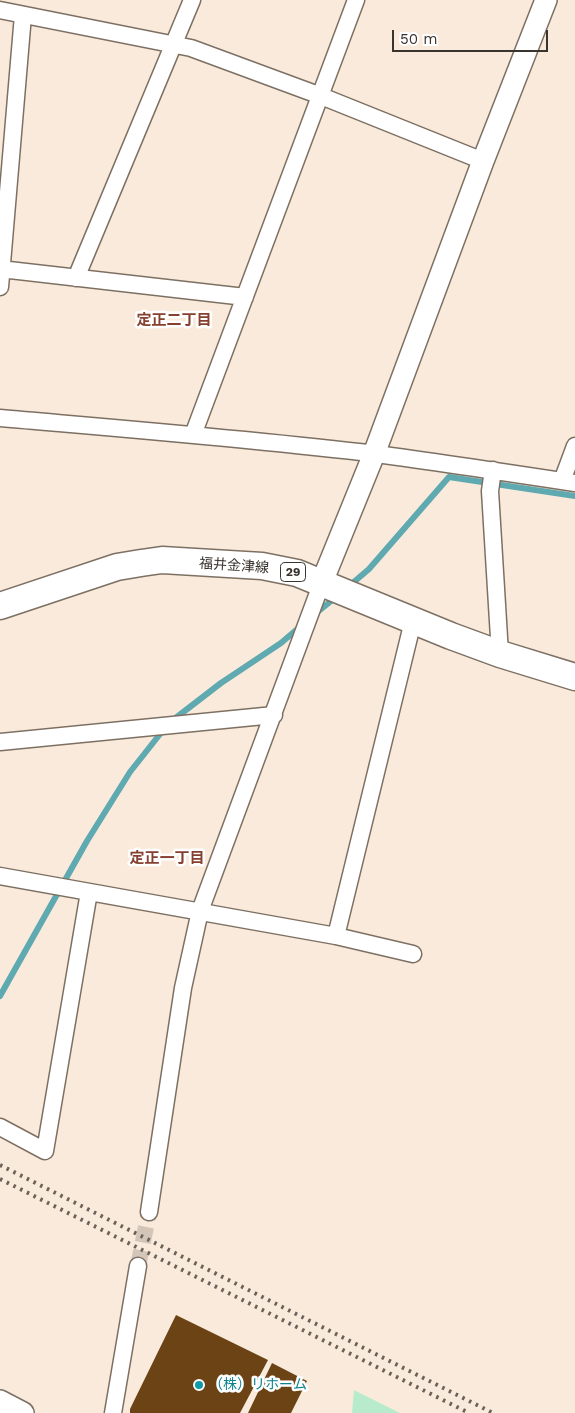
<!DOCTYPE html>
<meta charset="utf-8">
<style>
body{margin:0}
#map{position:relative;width:575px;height:1413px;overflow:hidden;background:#f9eadb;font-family:"Work Sans",sans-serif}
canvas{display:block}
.scale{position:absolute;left:392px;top:30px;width:156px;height:22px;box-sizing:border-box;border:2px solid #3a342f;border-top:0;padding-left:6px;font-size:15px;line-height:18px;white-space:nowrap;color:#3a342f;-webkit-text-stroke:4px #fff;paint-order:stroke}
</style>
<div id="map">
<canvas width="575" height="1413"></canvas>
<div class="scale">50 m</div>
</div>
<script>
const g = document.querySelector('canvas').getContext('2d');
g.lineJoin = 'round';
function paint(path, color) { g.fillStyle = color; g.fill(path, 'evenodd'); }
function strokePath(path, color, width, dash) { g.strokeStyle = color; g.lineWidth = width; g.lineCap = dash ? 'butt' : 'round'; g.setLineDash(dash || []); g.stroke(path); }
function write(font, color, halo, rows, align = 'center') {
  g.font = font + ' "Work Sans","Noto Sans JP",sans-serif'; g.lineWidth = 5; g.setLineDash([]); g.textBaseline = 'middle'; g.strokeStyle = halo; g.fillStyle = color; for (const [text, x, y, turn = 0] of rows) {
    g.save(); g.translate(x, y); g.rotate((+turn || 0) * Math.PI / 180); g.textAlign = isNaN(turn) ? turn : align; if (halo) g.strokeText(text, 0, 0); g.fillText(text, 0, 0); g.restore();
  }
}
const green = new Path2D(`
 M354,1390L400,1413H352Z`);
const stream = new Path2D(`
 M348,587L369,569L449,477L575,496
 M315,614L336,597
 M173,720L221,683L281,643L302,625
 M0,996L87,841L130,772L164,729`);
const building = new Path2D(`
 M176,1315L268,1360L240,1413H130V1409Z
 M272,1363L307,1381L291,1413H248Z`);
const minorTunnel = new Path2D(`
 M138,1266L149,1212`);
const minor = new Path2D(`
 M0,10L191,48L321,96L483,161
 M0,269L245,297
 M76,278L192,0
 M0,287L23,15
 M0,418C126,429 251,439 377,454C443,463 509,473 575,483
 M193,435L356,0
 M493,470L490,491L500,654
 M562,481L575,446
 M0,742L274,715
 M0,876L336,936L413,954
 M336,936L413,621
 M0,1127L45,1151L89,892
 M149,1212L183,988L200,911L322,582
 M113,1413L138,1266`);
const tertiary = new Path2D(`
 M322,582L374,454L483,161L546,0
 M0,1401L23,1413`);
const primary = new Path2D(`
 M0,606L117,567L141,563L162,560L262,566L297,573L451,636L500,654L575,677`);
const rail = new Path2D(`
 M0,1165L493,1413
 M0,1179L469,1413`);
const markers = [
 [199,1385,5,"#0f9aa8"]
];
const shields = [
 [293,572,25]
];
const shieldNames = [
 ["29",293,572]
];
const streetNames = [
 ["福井金津線",234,566,4]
];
const cultureNames = [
 ["（株）リホーム",209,1385]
];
const neighbourhoodNames = [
 ["定正二丁目",174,321],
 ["定正一丁目",167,859]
];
paint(green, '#b8ebcc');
strokePath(stream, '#5fa9b0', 6);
paint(building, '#6b4315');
strokePath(minorTunnel, '#d3c6b9', 16, [16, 8]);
strokePath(minor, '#7d7063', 19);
strokePath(tertiary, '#7d7063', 24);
strokePath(primary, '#7d7063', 29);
strokePath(minor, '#fff', 16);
strokePath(tertiary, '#fff', 21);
strokePath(primary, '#fff', 26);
strokePath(rail, '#6a625a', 4, [2.5, 5]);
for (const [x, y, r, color] of markers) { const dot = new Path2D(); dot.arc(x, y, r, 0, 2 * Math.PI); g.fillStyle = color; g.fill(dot); strokePath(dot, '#fff', 2); }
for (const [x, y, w] of shields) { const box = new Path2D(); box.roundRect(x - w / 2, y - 9.5, w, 19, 4); g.fillStyle = '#fff'; g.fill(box); strokePath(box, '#3a342f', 1); }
write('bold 12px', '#3a342f', null, shieldNames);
write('14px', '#3a342f', '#fff', streetNames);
write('14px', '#0d838f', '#fff', cultureNames, 'left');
write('bold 15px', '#864030', '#fff', neighbourhoodNames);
</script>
